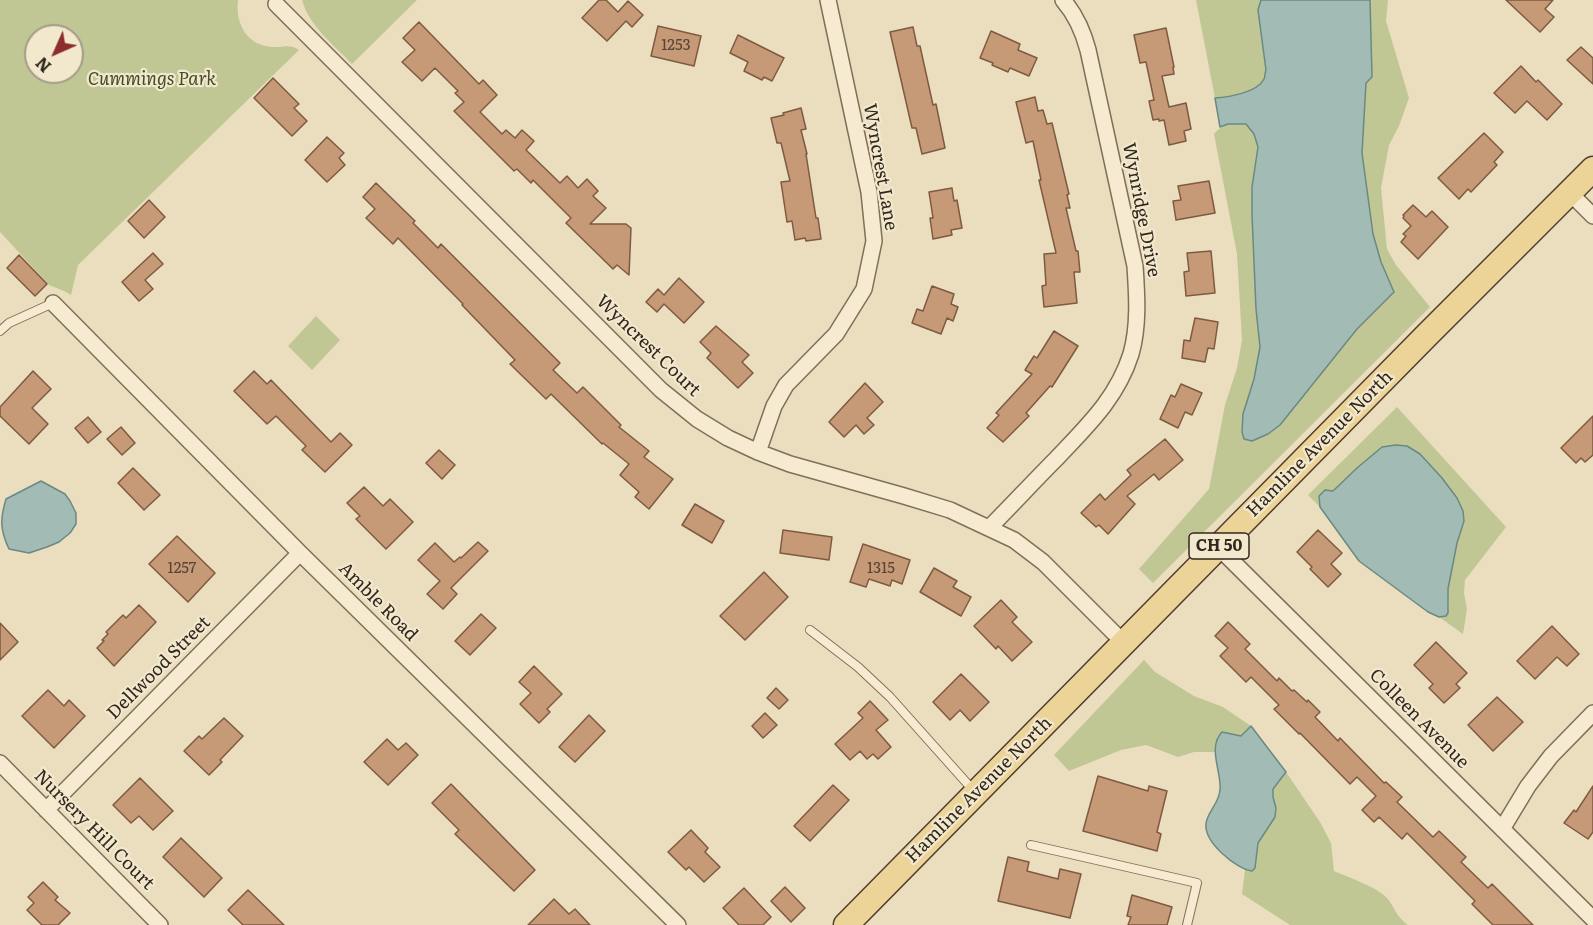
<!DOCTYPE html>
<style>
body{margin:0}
#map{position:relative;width:1593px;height:925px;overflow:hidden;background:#eadebf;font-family:Literata,serif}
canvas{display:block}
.north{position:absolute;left:24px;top:24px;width:60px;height:60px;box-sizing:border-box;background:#f2e8ce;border:2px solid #a59b87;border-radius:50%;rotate:225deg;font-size:16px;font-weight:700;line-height:24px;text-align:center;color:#32271c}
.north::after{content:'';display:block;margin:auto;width:21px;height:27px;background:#8c2e2d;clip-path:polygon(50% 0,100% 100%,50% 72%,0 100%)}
</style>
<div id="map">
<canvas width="1593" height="925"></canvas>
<div class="north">N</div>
</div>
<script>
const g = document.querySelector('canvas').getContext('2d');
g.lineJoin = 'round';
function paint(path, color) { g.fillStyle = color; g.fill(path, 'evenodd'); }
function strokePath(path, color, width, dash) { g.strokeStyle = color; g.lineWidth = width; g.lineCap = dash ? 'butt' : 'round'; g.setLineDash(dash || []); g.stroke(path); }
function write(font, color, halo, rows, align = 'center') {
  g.font = font + ' Literata,serif'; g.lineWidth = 4.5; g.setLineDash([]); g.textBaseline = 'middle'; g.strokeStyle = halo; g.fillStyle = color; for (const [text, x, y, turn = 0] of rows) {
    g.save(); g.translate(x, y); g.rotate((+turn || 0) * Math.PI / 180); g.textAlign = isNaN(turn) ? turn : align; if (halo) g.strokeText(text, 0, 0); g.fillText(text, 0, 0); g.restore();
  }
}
const green = new Path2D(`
 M0,0H238C235,25 248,47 275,47C285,47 291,44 299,50L78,265L71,295L64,291L49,285L0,232ZM36,36H72V72H36Z
 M302,0H417L352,64C334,45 309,26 302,0Z
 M1196,0H1261L1258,10L1266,70C1265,71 1265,78 1264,79C1257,93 1228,97 1215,98Z
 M1370,0H1388L1386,21L1409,98L1399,126L1389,145L1381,188L1387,249L1396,265L1430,307L1153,583L1139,569L1209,489L1225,405L1237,368L1242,340L1237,254L1214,134C1224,122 1232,124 1246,124L1254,134L1258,147L1252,187V215L1256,309L1260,347L1254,379L1357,329L1394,292L1381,262L1373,234L1362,153L1366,83L1372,77Z
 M316,316L340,340L312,370L288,346Z
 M1397,407L1506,527L1465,580L1464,593L1467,609L1463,634L1439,617L1446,616L1449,607L1448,589L1457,543L1464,521L1457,498L1442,478L1420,454L1382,447L1357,468L1333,492L1325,490L1319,496L1320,507L1308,495Z
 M1144,660L1155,672L1194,696L1223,707L1251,726L1241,736L1222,732L1218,736L1215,752H1194L1178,757L1146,745L1121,750L1069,771L1054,755Z
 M1286,772L1320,822L1331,843L1334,871C1348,877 1377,887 1387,898C1396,909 1395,915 1408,925H1290L1242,894L1245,870L1252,871L1255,868L1258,843L1275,817L1276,808L1273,797V789Z`);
const water = new Path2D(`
 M1261,0H1370L1372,77L1366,83L1362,153L1373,234L1381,262L1394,292L1357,329L1280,425L1268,434L1252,441L1244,439L1242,432L1243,414L1254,379L1260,347L1256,309L1252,215V187L1258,147L1254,134L1246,124H1228L1220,127L1215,98C1228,97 1257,93 1264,79C1265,78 1265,71 1266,70L1258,10Z
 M1396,445L1407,446L1420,454L1442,478L1457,498L1463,511L1464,521L1457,543L1448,589V613L1446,616L1439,617L1428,612L1359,561L1320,507L1319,496L1325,490L1333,491L1357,468L1382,447Z
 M41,481L65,494L70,501L76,513V524L70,533L59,542L47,547L29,553L9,549C0,530 0,519 6,499Z
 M1251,726L1286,772L1273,789V797L1276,808L1275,817L1258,843L1255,868L1252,871C1236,869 1204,842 1206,824C1207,812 1219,804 1220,790C1222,772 1207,748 1222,732L1241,736Z`);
const building = new Path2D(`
 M599,0H606L618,12L628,1L643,15L632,27L626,21L607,41L582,18Z
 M1506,0H1553L1545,9L1554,17L1540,32Z
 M419,22L479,84L483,80L497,95L480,112L502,134L506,130L515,138L522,130L534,141L526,150L560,183L567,176L578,188L587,179L598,191L593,196L606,208L590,224H626L631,228L629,275L617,265L613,269L566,223L571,218L533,180L531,183L517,169L514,171L454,111L464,102L455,93L458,91L435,68L422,81L402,62L415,50L403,38Z
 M658,26L701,36L694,66L651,56Z
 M913,27L917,46H920L933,105L936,104L945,148L922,154L916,128H912L890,32Z
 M1166,28L1174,67H1173L1174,74L1162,76L1169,107L1186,103L1191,129L1184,131L1186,141L1169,145L1164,120L1159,121V119L1153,120L1149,101L1154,100L1146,62L1140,63L1134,35Z
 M991,31L1020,44L1018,50L1037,58L1029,76L1010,68L1008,72L992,65L993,63L980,58Z
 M738,35L784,58L772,81L764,77L762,80L744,71L748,62L730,53Z
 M1581,47L1593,58V84L1567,60Z
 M1521,66L1536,82L1538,80L1562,104L1547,120L1527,101L1515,113L1494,93Z
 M273,78L299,104L294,108L307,121L292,136L254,98Z
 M1035,97L1038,111L1043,110L1047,124L1052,123L1069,194L1067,195L1070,208H1066L1076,251H1078L1080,272H1074L1077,303L1044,307L1042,286L1046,285L1044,254L1056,253L1039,180H1041L1033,141L1026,143L1016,102Z
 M801,108L806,129L801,130L807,154H806L816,218H818L821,239L806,241L805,238L795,240L792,221L787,222L781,182L790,181L781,143H777L771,118L784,115L783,113Z
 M1484,133L1503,152L1494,162L1497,165L1471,192L1468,189L1459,199L1438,178Z
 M327,137L344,153L339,158L345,165L327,182L305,160Z
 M1209,181L1215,213L1176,220L1173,201L1181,200L1178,186Z
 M376,183L415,221L413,223L438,248L441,244L560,363L553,370L577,393L583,387L621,425L619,427L649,451L644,457L673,479L649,509L635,497L639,492L620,475L629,464L603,443L602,444L551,394L546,399L510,364L515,360L462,305L463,304L398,238L393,244L366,218L375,209L363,197Z
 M952,188L954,201L957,200L962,228L951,230L952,235L933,239L930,218H933L929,192Z
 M149,200L165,217L144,238L128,221Z
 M1413,205L1426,217L1432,211L1448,227L1418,259L1401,242L1406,236L1403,234L1411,226L1403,218L1404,216L1403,215Z
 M1211,251L1215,293L1186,296L1184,272L1189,271L1187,253Z
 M153,253L163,264L145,280L153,289L139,301L122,282Z
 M19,255L47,284L35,296L7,268Z
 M679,278L704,302L684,323L664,304L657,312L646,302L658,289L664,295Z
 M932,286L954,294L951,304L958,307L953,321L947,318L941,334L912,323L917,309L923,311Z
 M1195,318L1218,322L1214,349L1208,348L1205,362L1182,358L1184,340L1190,341Z
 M716,326L749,355L742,362L753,373L738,388L707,358L711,353L700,342Z
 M1054,331L1078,346L1052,387L1050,386L1026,413L1029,416L1003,442L987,428L999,415L996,413L1032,374L1025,370L1034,356L1037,358Z
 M33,371L51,389L32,408L48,424L29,444L0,416V407Z
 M254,371L267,384L271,380L331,442L340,433L352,445L325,472L302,450L306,446L276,416L267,424L234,391Z
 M865,383L883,402L867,418L874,425L864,434L856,425L844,437L829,422Z
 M1181,384L1202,393L1192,415L1185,412L1178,428L1160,419L1171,395L1175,397Z
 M1593,416V455L1585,462L1581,458L1576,463L1561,448Z
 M88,417L101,432L88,443L75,428Z
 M121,427L135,443L122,455L107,439Z
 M1165,439L1183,460L1159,480L1154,474L1127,496L1135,504L1108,534L1099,525L1096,527L1081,513L1100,494L1105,500L1131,475L1127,470Z
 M439,450L455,465L442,479L426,463Z
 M133,468L160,495L144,510L118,483Z
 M364,487L383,506L390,499L413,522L386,549L356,519L360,516L347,503Z
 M695,504L724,521L712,543L682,525Z
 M783,530L832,537L829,560L780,553Z
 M1318,530L1342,553L1331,564L1341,574L1328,587L1310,569L1312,567L1297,552Z
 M177,536L215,573L188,602L149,564Z
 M478,542L488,551L451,588L457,594L443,609L427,594L440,581L418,560L435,543L454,562L460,557L461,558Z
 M863,544L910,560L902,584L892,580L890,586L869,579L866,587L850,582Z
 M934,568L957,581L953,587L971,597L961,616L920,592Z
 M764,572L788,597L745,640L720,616Z
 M1001,600L1017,617L1012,622L1032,642L1012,661L998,646L996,649L974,626Z
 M139,605L156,622L114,666L97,648L104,641L102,640L108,634L106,632L123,615L126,618Z
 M481,614L496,628L470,655L455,641Z
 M1228,622L1250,644L1245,649L1277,681L1279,678L1292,691L1294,690L1307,702L1308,700L1320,712L1315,717L1338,741L1340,738L1384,783L1386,782L1402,797L1397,802L1433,837L1439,831L1466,857L1461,862L1488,888L1492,884L1533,925H1493L1472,904L1475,901L1407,833L1402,839L1379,817L1374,822L1362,810L1376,796L1357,777L1350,784L1300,733L1299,734L1274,709L1279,705L1251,677L1246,682L1220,656L1228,648L1215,636Z
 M0,623L18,642L0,660Z
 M1552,626L1579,654L1567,666L1557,657L1535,679L1517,661Z
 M1436,642L1467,673L1456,684L1460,688L1444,703L1429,688L1433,684L1414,665Z
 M534,666L562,694L547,709L550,712L539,723L520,704L531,693L519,682Z
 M961,674L989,702L970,721L960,710L950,720L933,702Z
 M776,688L788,700L779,709L767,698Z
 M48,690L64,706L69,700L85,716L54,748L22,716Z
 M1497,697L1523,722L1493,751L1468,725Z
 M870,701L888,720L876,730L891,747L878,759L873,754L867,759L860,751L850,760L835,744L863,718L858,713Z
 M765,713L777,725L763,738L752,726Z
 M589,715L605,731L575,762L559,747Z
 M224,718L243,736L220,760L222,762L209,775L184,751L199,736L202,739Z
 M387,739L398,750L406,743L418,755L388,785L364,762Z
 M1098,776L1148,791L1149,786L1167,791L1157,832L1161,834L1157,851L1083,831Z
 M140,778L173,811L153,830L139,816L131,823L113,805Z
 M451,784L535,870L514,891L455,834L459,830L432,803Z
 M833,785L849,800L810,841L794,826Z
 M1593,786V832L1588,839L1564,823L1574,810L1576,812Z
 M691,830L708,848L705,852L720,867L704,882L689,867L686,870L668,852Z
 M181,838L222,878L204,897L163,857Z
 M1008,857L1029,862L1027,871L1058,879L1060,869L1081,874L1070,918L998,901Z
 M43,882L58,897L55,900L70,913L58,925H42L27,910L34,903L28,897Z
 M785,887L805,908L791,922L771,901Z
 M744,888L771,917L763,925H739L723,908Z
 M248,890L284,925H243L228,910Z
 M1132,895L1172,907L1167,925H1128L1131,917L1127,916Z
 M554,899L569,914L575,909L590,925H528Z`);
const service = new Path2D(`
 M0,331L9,323L53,303
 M810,630L858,667L890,697L973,790
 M1031,845L1197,883L1187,925`);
const minor = new Path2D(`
 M276,4L661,390L697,419L728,438L758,452L790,464L904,496L950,510L1014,540L1043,562L1124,643
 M1570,193L1593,216
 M53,303L300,553L678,925
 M758,452L774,406L786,385L836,334L864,289L874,241L869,192L828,0
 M989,528C1012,505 1034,481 1057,458C1088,425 1117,398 1131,354C1139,326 1137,295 1135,266L1088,50C1083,31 1076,15 1063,0
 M1218,547L1593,919
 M0,763L160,925
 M46,810L300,553
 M1502,829L1528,786L1551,756L1593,713`);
const primary = new Path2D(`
 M846,925L1427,335L1593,169`);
const numberNames = [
 ["1253",676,46],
 ["1257",182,569],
 ["1315",881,569]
];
const shields = [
 [1219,546,60]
];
const shieldNames = [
 ["CH 50",1219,546]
];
const parkNames = [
 ["Cummings Park",152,80]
];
const streetNames = [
 ["Wyncrest Lane",880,167,80],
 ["Wynridge Drive",1141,210,79],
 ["Wyncrest Court",648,346,44],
 ["Hamline Avenue North",1320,444,-45],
 ["Amble Road",378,602,45],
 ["Dellwood Street",159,668,-45],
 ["Colleen Avenue",1419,719,45],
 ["Hamline Avenue North",979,790,-45],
 ["Nursery Hill Court",94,830,45]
];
paint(green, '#c0c794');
paint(water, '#a2bcb5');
strokePath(water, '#6a8982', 1.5);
paint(building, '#c69977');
strokePath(building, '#7f5a40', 1.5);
strokePath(service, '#816f59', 10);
strokePath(minor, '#816f59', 18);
strokePath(primary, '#4f3d2d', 27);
strokePath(service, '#f6ebd1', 8);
strokePath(minor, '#f6ebd1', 15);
strokePath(primary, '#ecd398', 24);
write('15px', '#574433', null, numberNames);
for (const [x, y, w] of shields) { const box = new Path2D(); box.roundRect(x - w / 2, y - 13, w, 26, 4.5); g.fillStyle = '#f2e8ce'; g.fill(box); strokePath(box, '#32271c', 1.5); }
write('bold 16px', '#32271c', null, shieldNames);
write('italic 18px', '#424d24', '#f2e8ce', parkNames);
write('18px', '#32271c', '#f2e8ce', streetNames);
</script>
